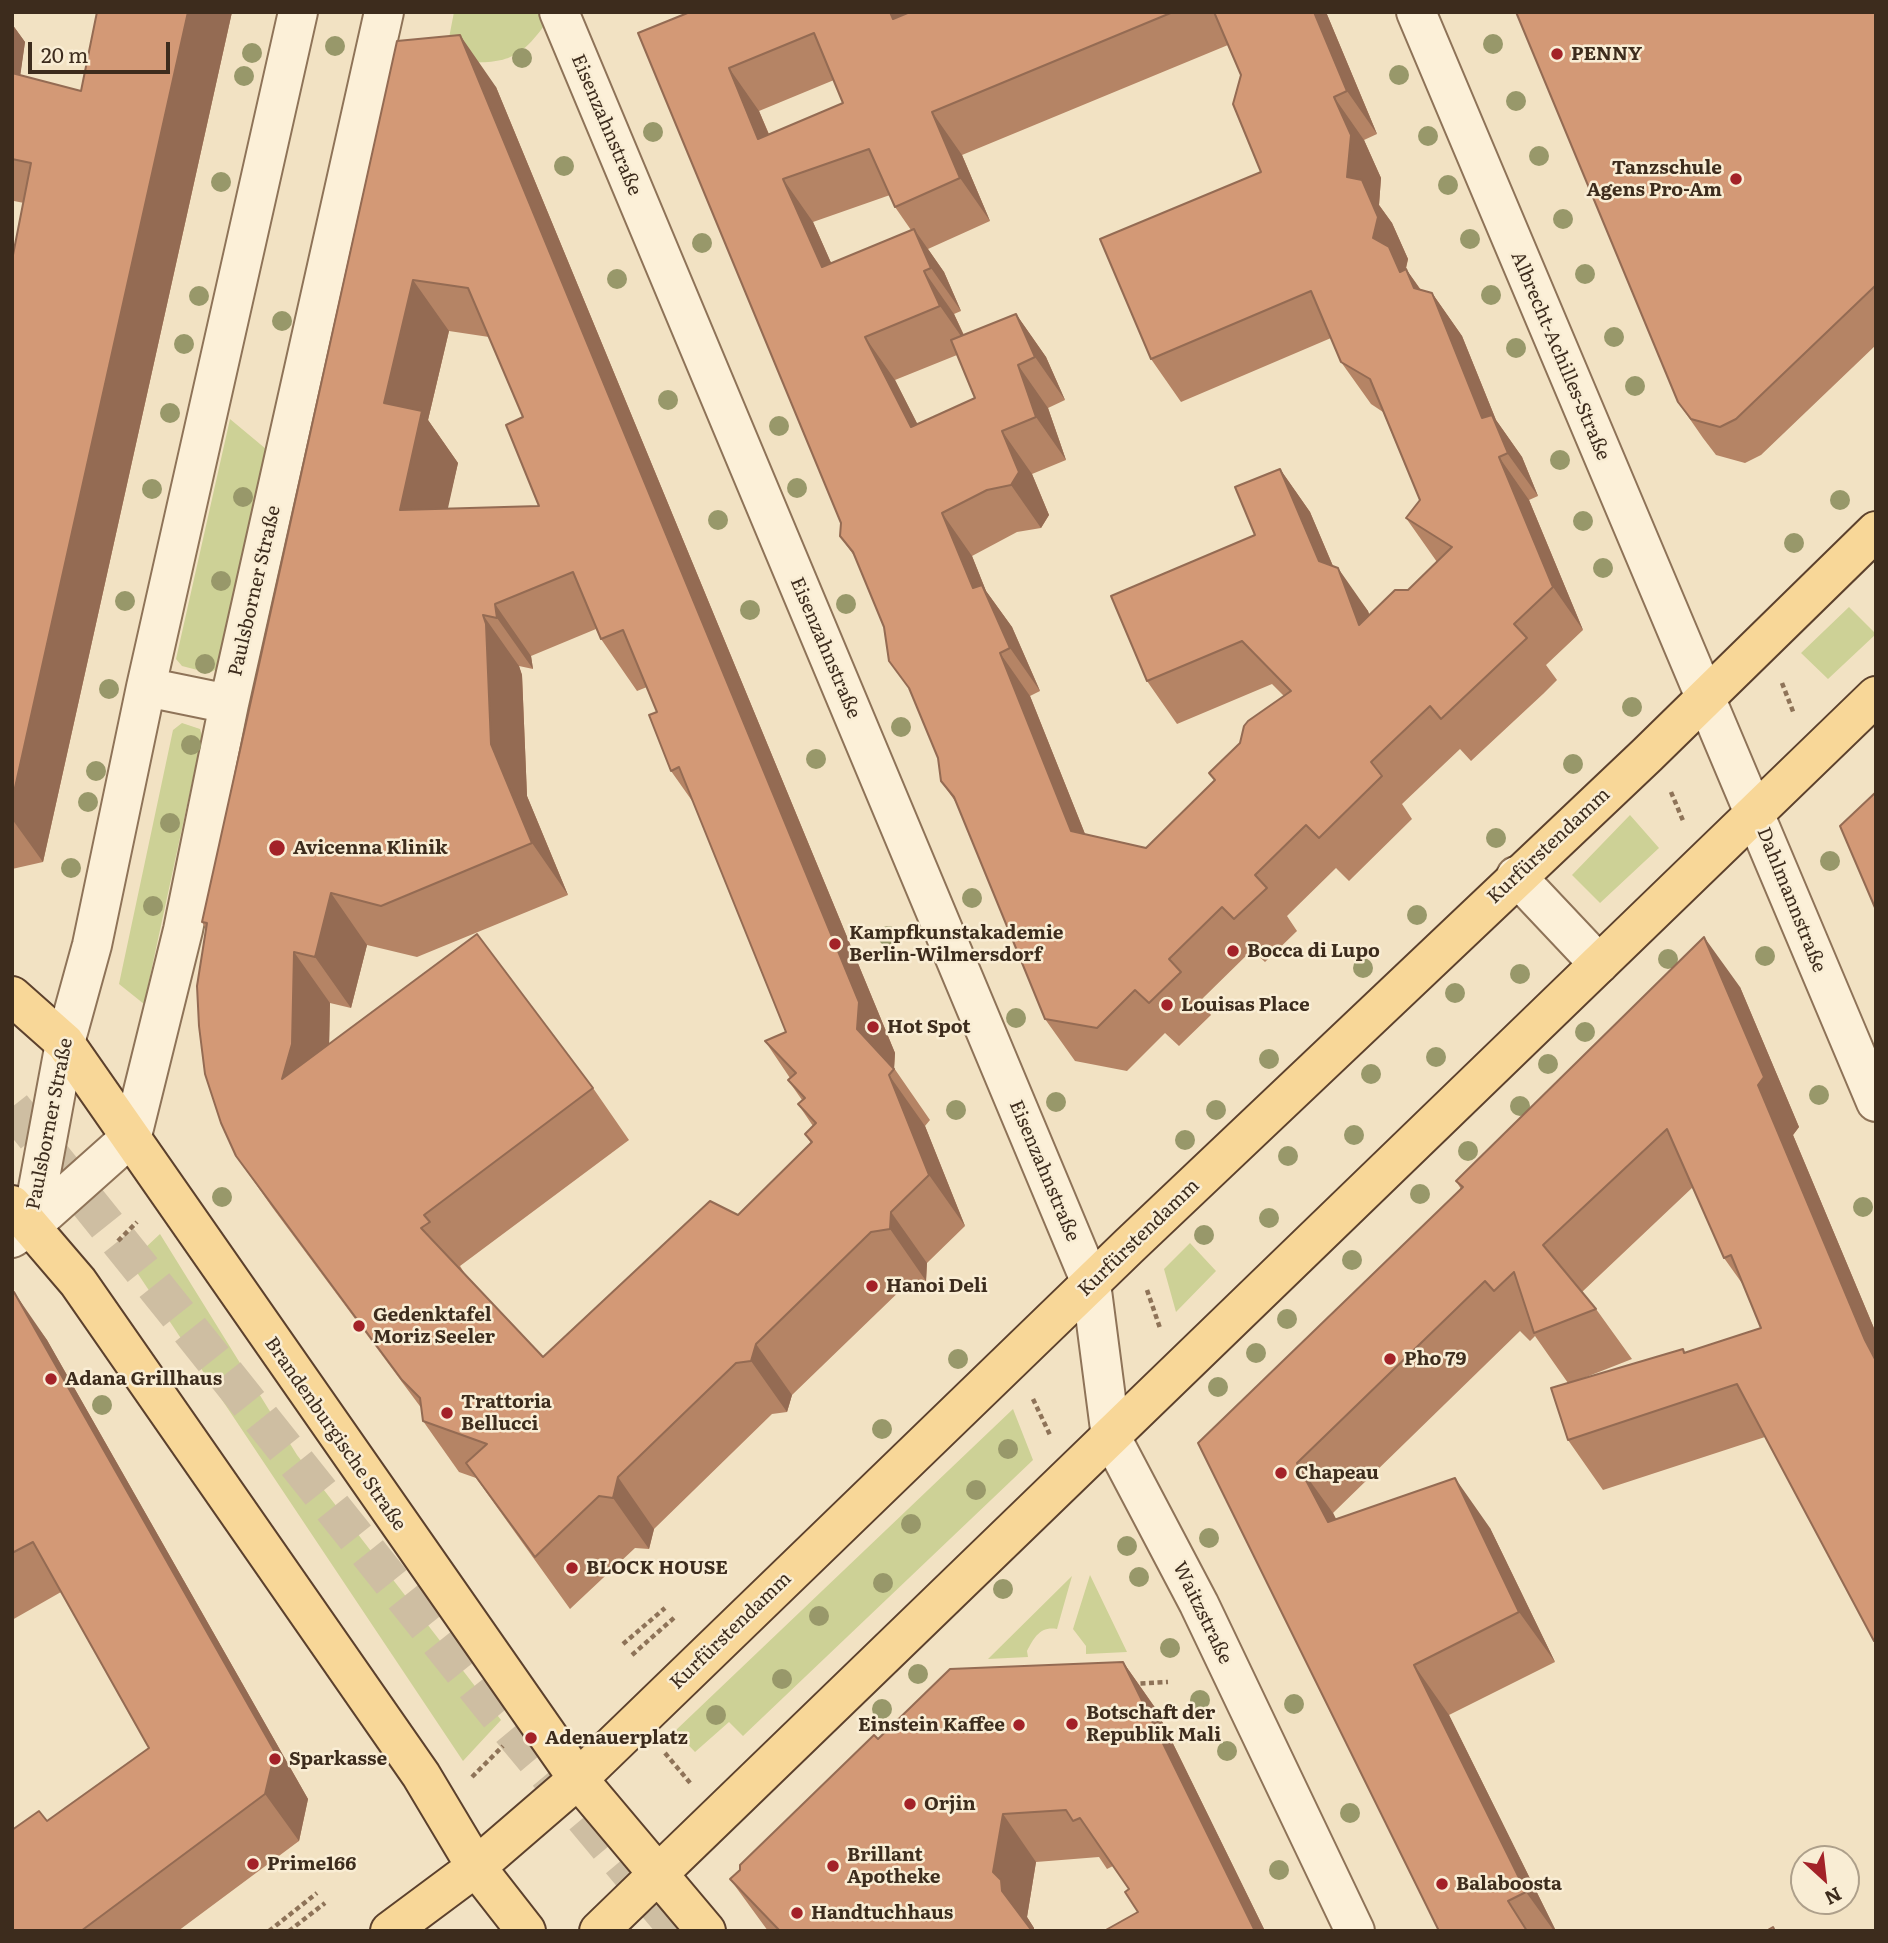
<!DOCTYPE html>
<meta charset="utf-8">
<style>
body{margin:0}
#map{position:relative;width:1888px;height:1943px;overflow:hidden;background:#f2e2c3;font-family:Literata,serif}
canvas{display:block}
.frame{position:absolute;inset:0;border:14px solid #3d2c1d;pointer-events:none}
.north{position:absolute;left:1790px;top:1845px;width:70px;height:70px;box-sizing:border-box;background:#f9edd4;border:2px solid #aea08b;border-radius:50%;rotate:153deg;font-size:19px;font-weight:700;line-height:28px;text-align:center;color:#3d2c1d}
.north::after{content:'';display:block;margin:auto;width:24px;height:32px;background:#a32228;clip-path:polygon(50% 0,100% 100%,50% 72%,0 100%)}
.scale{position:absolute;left:28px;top:42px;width:142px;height:32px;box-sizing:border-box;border:4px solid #3d2c1d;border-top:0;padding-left:9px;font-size:21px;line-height:24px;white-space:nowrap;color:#3d2c1d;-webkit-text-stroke:5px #f9edd4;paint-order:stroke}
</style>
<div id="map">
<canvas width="1888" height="1943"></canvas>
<div class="frame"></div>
<div class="north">N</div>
<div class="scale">20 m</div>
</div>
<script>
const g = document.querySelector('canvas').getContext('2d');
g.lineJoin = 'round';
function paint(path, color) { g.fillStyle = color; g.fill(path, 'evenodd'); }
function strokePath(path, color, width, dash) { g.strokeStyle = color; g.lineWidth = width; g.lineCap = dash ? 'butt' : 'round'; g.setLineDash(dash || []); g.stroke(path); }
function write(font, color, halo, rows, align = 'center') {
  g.font = font + ' Literata,serif'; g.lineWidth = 5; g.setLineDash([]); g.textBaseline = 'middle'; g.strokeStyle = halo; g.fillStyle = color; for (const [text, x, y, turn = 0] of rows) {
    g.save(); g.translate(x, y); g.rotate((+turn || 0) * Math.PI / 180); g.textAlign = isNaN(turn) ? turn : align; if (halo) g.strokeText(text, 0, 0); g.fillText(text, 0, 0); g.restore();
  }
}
const green = new Path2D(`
 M454,12H539L546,23C513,70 498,60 444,64Z
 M230,419L266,449L217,669L209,673L182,666L176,659Z
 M1849,607L1876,634L1828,679L1801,653Z
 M182,723L200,729L202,736L144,1004L119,984L173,730Z
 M1630,815L1659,848L1600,903L1572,875Z
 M160,1234L297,1455L501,1720L463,1761L130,1262Z
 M1190,1243L1216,1271L1176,1312L1164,1269Z
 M1013,1409L1033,1460L743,1736L729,1722L695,1752L675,1731Z
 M1090,1575L1127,1652L1086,1654V1646L1073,1629Z
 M1072,1576L1057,1629C1040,1626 1034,1638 1027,1651L1028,1657L988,1659Z`);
const majorTunnel = new Path2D(`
 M12,1107L491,1706L679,1931`);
const path = new Path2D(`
 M1782,683L1794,714
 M1671,792L1684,823
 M118,1241L137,1222
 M1147,1290L1160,1328
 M1033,1399L1050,1435
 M623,1644L665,1608
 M632,1655L675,1617
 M1132,1684L1168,1682
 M665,1753L691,1784
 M472,1777L503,1746
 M269,1931L317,1893
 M289,1931L325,1903`);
const minor = new Path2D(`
 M559,12L1091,1283L1111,1437L1199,1604L1355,1931
 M1416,12L1876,1102
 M146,687L229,704
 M1516,876L1599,964
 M31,1226L65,1043L92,945L146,687L298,12
 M12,1238L31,1226L132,1136L183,930L229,704L384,12`);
const major = new Path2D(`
 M12,996L65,1043L578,1779L706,1931
 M12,1205L78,1282L421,1775L476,1867L526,1931
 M390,1931L476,1867L578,1779L1130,1245L1647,755L1876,531
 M599,1931L1876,696`);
const trees = [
 [1493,44],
 [335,46],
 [252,53],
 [522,58],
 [1399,75],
 [244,76],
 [1516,101],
 [653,132],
 [1428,136],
 [1539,156],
 [564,166],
 [221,182],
 [1448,185],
 [1563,219],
 [1470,239],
 [702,243],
 [1585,274],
 [617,279],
 [1491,295],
 [199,296],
 [282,321],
 [1614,337],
 [184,344],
 [1516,348],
 [1635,386],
 [668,400],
 [170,413],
 [779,426],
 [1560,460],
 [797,488],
 [152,489],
 [243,497],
 [1840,500],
 [718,520],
 [1583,521],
 [1794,543],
 [1603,568],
 [221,581],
 [125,601],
 [846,604],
 [750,610],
 [205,664],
 [109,689],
 [1632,707],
 [901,727],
 [191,745],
 [816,759],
 [1573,764],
 [96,771],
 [88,802],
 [170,823],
 [1496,838],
 [1830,861],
 [71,868],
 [972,898],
 [153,906],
 [1417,915],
 [888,936],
 [1765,956],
 [1668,959],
 [1363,968],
 [1520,974],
 [1455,993],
 [1016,1018],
 [1585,1032],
 [1436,1057],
 [1269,1059],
 [1548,1064],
 [1371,1074],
 [1819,1095],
 [1056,1102],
 [1520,1106],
 [956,1110],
 [1216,1110],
 [1354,1135],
 [1185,1140],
 [1468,1151],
 [1288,1156],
 [1420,1194],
 [222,1197],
 [1863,1207],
 [1269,1218],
 [1204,1235],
 [1352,1260],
 [1287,1319],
 [1256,1353],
 [958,1359],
 [1218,1387],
 [102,1405],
 [882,1429],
 [1008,1449],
 [976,1490],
 [911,1524],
 [1209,1538],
 [1127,1546],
 [1139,1577],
 [883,1583],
 [1003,1589],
 [819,1616],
 [1170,1648],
 [918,1674],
 [782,1679],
 [1200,1700],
 [1294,1704],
 [882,1709],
 [716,1715],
 [1227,1751],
 [1350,1813],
 [1279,1870]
];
const wall = new Path2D(`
 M97,12H232L43,862L12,869V260L24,203L14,201L12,202V24L25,42L20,75L81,91Z
 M910,12H1326L1377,134L1364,140L1381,178L1379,205L1392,223L1408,259L1406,269L1421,290L1432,293L1462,336L1496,420L1522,457L1538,496L1529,500L1583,630L1546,665L1557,680L1543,694L1471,761L1460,749L1402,804L1412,819L1349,881L1336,868L1287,916L1297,931L1265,962L1252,950L1201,1000L1211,1015L1179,1046L1165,1033L1127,1071L1075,1061L1045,1019L957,804L941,781L938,758L855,557L840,536L841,523L638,33L903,15ZM1228,45L1241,75L1261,172L1151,359L1181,402L1331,338L1341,362L1371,404L1383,412L1420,500L1406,518L1437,562L1408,590L1369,615L1368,611L1333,566L1310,512L1280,469L1255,535L1147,681L1177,724L1272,684L1284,696L1240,743L1209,773L1215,781L1146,848L1085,834L1030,696L1040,691L1012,627L986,591L972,556L1017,532L1041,528L1049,515L1032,474L1066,460L1048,408L1065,400L1046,357L1016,314L964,335L954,314L961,311L944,272L928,249L990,221L962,155ZM834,80L843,103L769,134L759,111ZM890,195L895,207L911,230L831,263L813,222ZM957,355L975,398L917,424L895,380Z
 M1876,12V345L1761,455L1745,463L1716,455L1703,438L1678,402Z
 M397,41L496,87L895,1053L894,1068L930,1120L925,1126L965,1226L927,1263L926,1281L907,1284L792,1395L787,1412L772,1414L654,1529L649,1549L635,1548L570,1609L476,1478L459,1472L423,1421L422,1409L272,1207L236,1156L206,929L202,922ZM449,331L489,337L523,417L539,506L447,509L458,463L428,420ZM596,629L601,639L637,691L647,687L657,712L671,771L695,805L786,1032L765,1041L790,1078L788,1080L802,1100L798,1104L813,1126L805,1134L811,1143L738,1215L543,1357L465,1274L460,1266L629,1140L593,1088L329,1045L330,1003L351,1008L367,945L417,957L568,895L527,796L522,675L519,666L533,669L531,656Z
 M1740,987L1799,1127L1793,1135L1876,1333V1643L1765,1437L1603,1490L1568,1440V1383L1535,1336L1530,1341L1520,1331L1333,1513L1336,1519L1490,1528L1555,1662L1449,1715L1556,1931H1439L1198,1443L1461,1189L1456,1181ZM1693,1187L1724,1258L1744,1286L1761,1328L1686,1353L1683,1349L1581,1379L1632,1359L1596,1309L1582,1292Z
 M12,1293L47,1340L308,1799L299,1841L178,1931H12L47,1821L149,1748L61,1592L12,1620Z
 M1123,1662L1156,1709L1265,1931H1104L1138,1912L1129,1889L1113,1866L1107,1869L1099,1857L1036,1862L1027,1917L1034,1928V1931H768L730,1879L878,1739Z`);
const shadedWall = new Path2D(`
 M188,12H232L43,862L12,819V801Z
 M890,12H902L923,62L893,19Z
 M1314,12H1326L1377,134L1347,91Z
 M12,24L25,42L15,113L12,109Z
 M460,35L496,87L895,1053L894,1070L857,1029Z
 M729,68L759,111L787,178L758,139Z
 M1334,97L1364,140L1381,178L1379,205L1392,223L1408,259L1405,271L1406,269L1436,312L1404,277L1373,238L1347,177Z
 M932,112L962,155L990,221L960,178Z
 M783,179L813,222L852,310L822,267Z
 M914,229L944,272L961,311L931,268Z
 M924,271L954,314L970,349L940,306Z
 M413,280L449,331L428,420L458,463L436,562L400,510L384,403Z
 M1432,293L1462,336L1496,420L1522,457L1538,496L1482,418Z
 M1016,314L1046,357L1065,400L1035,357Z
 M865,337L895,380L941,470L911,427Z
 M1018,365L1048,408L1066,460L1036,417Z
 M1002,431L1032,474L1049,515L1041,528L1011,485Z
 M1499,457L1529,500L1583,630L1553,587Z
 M1280,469L1310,512L1349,604L1319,561Z
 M942,513L972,556L986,591L1012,627L1040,691L1010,648L973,588Z
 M1338,568L1368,611L1389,668L1359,625Z
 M495,604L531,656L533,669L497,618Z
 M483,615L519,666L522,675L527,796L568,895L532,843L491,744Z
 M1000,653L1030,696L1101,874L1071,831Z
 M331,893L367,945L351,1008L315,957Z
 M1704,937L1740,987L1799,1127L1793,1135L1876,1333V1361L1865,1340L1758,1085Z
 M294,952L330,1003L328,1095L282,1079Z
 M889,1075L925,1126L965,1226L929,1175Z
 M891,1212L927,1263L926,1281L890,1229Z
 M14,1292L47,1340L308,1799L299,1841L265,1794Z
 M756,1344L792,1395L787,1412L751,1361Z
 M1297,1463L1333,1513L1363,1572L1328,1522Z
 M618,1477L654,1529L649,1549L613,1498Z
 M1455,1478L1490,1528L1555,1662L1519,1612Z
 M1123,1662L1156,1709L1265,1931H1255Z
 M1414,1665L1449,1715L1556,1931H1554L1526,1892Z
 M1003,1814L1036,1862L1027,1917L1034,1928V1931H1029L1002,1891L993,1872Z`);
const building = new Path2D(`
 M97,12H188L12,801V260L31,163L12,159V73L81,91Z
 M690,12H890L893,19L910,12H1173L932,112L960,178L895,207L869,149L783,179L822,267L914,229L931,268L924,271L940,306L865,337L911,427L975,398L951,340L1016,314L1035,357L1018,365L1036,417L1002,431L1019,472L1011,485L987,490L942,513L973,588L982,585L1010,648L1000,653L1071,831L1146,848L1215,780L1209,773L1240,743L1244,726L1248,721L1291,691L1242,641L1147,681L1111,596L1255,535L1235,487L1280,469L1319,561L1338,568L1359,625L1395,590H1408L1452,547L1406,518L1420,500L1370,379L1341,362L1311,291L1151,359L1100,239L1261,172L1233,104L1241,75L1214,12H1314L1347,91L1334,97L1351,135L1347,177L1362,180L1378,217L1373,238L1389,247L1400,272L1406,269L1414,288L1432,293L1482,418L1492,415L1508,453L1499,457L1553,587L1514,624L1527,638L1441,719L1430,706L1371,762L1382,776L1319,838L1306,825L1255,875L1267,888L1234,919L1222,907L1169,959L1181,972L1149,1003L1135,990L1097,1028L1045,1019L954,797L941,781L938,758L909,688L889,661L884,627L853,552L840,536L841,523L638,33ZM814,33L843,103L758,139L729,68Z
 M1516,12H1876V285L1736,419L1720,427L1691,419L1678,402Z
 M460,35L859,1002L857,1029L894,1069L889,1075L929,1175L891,1212L890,1229L871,1232L756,1344L751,1361L736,1363L618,1477L613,1498L599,1496L535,1557L466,1463L487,1444L423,1421L420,1398L402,1380L236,1156L221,1123L205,1074L199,1026L197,986L207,923L202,922L397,41ZM413,280L468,288L523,417L506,425L539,506L400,510L422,411L384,403ZM573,572L601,639L623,630L657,712L649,715L671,771L679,767L786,1032L765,1041L796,1073L788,1080L805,1098L798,1104L816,1123L805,1134L812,1142L738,1215L710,1201L543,1357L421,1228L430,1222L424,1215L593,1088L477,934L282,1079L292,1044L294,952L315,957L331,893L381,906L532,843L491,744L486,624L483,615L497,618L495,604Z
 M1876,792V910L1840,826Z
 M1704,937L1764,1077L1758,1085L1865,1340L1876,1361V1640L1874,1641L1737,1384L1568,1440L1551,1388L1683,1349L1684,1353L1761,1328L1731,1255L1724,1258L1667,1129L1543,1245L1596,1309L1534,1333L1514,1272L1494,1291L1485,1281L1297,1463L1328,1522L1455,1478L1519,1612L1414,1665L1526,1892L1508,1901L1527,1931H1439L1198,1443L1463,1187L1456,1181Z
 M14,1292L275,1752L265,1794L81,1931H12V1830L39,1811L47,1821L149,1748L33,1542L12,1553V1293Z
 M1123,1662L1255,1931H1104L1138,1912L1125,1892L1129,1889L1080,1818L1073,1821L1066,1810L1003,1814L993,1872L1001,1880L1002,1891L1032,1931H780L730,1879L740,1870V1865L874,1735L878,1739L950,1669Z
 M1773,1927L1775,1931H1766Z`);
const markers = [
 [1557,54,7,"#a32228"],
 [1736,179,7,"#a32228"],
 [277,848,9,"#a32228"],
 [835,944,7,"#a32228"],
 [1233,951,7,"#a32228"],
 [1167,1005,7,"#a32228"],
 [873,1027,7,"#a32228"],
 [872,1286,7,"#a32228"],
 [359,1326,7,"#a32228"],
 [1390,1359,7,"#a32228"],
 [51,1379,7,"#a32228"],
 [447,1413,7,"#a32228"],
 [1281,1473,7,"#a32228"],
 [572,1568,7,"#a32228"],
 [1072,1724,7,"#a32228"],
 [1019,1725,7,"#a32228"],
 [531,1738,7,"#a32228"],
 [275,1759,7,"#a32228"],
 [910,1804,7,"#a32228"],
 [253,1864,7,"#a32228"],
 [833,1866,7,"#a32228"],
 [1442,1884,7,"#a32228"],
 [797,1913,7,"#a32228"]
];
const poiNames = [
 ["PENNY",1571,54],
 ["Tanzschule",1722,168,"right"],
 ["Agens Pro-Am",1722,190,"right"],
 ["Avicenna Klinik",293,848],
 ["Kampfkunstakademie",849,933],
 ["Berlin-Wilmersdorf",849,955],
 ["Bocca di Lupo",1247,951],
 ["Louisas Place",1181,1005],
 ["Hot Spot",887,1027],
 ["Hanoi Deli",886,1286],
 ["Gedenktafel",373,1315],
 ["Moriz Seeler",373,1337],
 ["Pho 79",1404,1359],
 ["Adana Grillhaus",65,1379],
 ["Trattoria",461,1402],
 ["Bellucci",461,1424],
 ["Chapeau",1295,1473],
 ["BLOCK HOUSE",586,1568],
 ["Botschaft der",1086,1713],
 ["Republik Mali",1086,1735],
 ["Einstein Kaffee",1005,1725,"right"],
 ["Adenauerplatz",545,1738],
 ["Sparkasse",289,1759],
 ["Orjin",924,1804],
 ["Brillant",847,1855],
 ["Apotheke",847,1877],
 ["Prime166",267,1864],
 ["Balaboosta",1456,1884],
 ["Handtuchhaus",811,1913]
];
const streetNames = [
 ["Eisenzahnstraße",606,125,67],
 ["Albrecht-Achilles-Straße",1560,356,67],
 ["Paulsborner Straße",255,591,-77],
 ["Eisenzahnstraße",825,648,67],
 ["Kurfürstendamm",1549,846,-43],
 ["Dahlmannstraße",1791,900,68],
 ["Paulsborner Straße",50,1124,-79],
 ["Eisenzahnstraße",1044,1171,67],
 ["Kurfürstendamm",1139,1238,-44],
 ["Brandenburgische Straße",335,1434,55],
 ["Waitzstraße",1202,1613,64],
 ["Kurfürstendamm",731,1631,-44]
];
paint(green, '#cdd196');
strokePath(majorTunnel, '#cebea2', 38, [38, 19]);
strokePath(minor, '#8e7358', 42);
strokePath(major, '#5c412d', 42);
strokePath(path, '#8e7358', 4.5, [5, 3.5]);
strokePath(minor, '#fcf0d8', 38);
strokePath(major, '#f8d798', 38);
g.fillStyle = '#98986a';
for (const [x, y] of trees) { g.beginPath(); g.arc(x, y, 10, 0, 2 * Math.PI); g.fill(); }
paint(wall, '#b58465');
paint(shadedWall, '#946b53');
paint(building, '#d39976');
strokePath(building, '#946b53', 2);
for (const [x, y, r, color] of markers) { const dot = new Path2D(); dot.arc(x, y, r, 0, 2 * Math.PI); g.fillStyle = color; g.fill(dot); strokePath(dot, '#f9edd4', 2.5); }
write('bold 19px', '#3d2c1d', '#f9edd4', poiNames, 'left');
write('19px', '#3d2c1d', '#f9edd4', streetNames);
</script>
